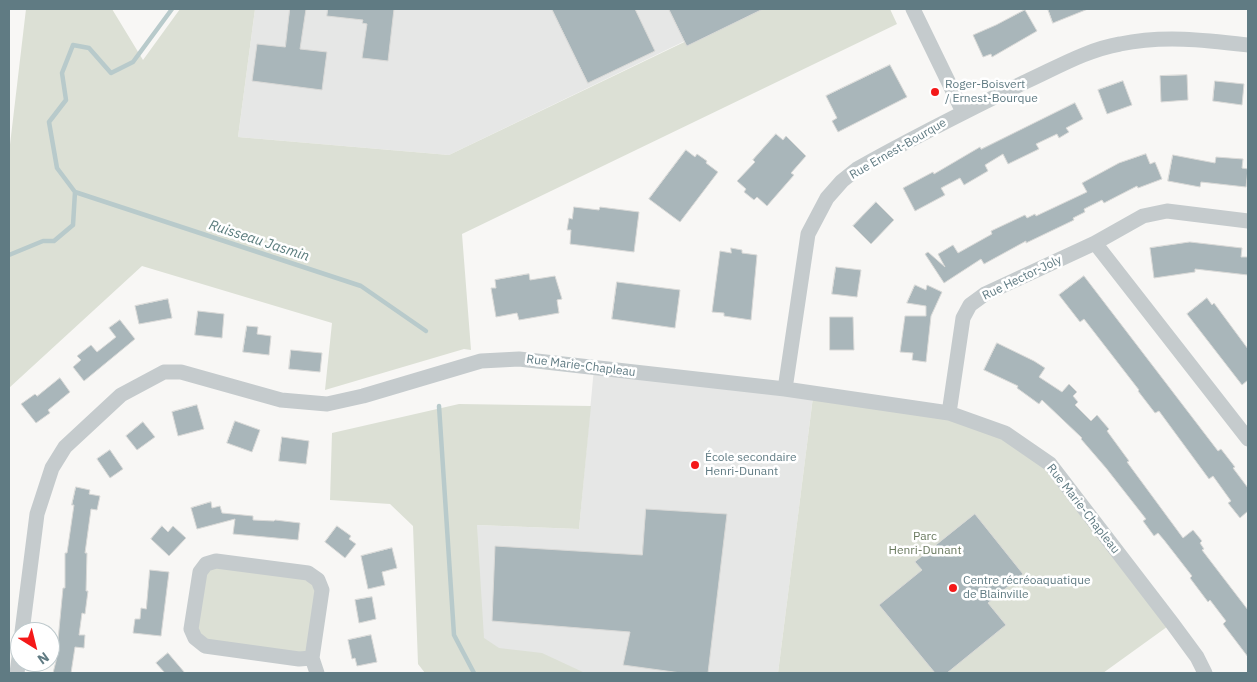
<!DOCTYPE html>
<meta charset="utf-8">
<style>
body{margin:0}
#map{position:relative;width:1257px;height:682px;overflow:hidden;background:#f8f7f5;font-family:"IBM Plex Sans",sans-serif}
canvas{display:block}
.frame{position:absolute;inset:0;border:10px solid #607b83;pointer-events:none}
.north{position:absolute;left:10px;top:622px;width:50px;height:50px;box-sizing:border-box;background:#fff;border:1px solid #bfcacd;border-radius:50%;rotate:144deg;font-size:14px;font-weight:700;line-height:20px;text-align:center;color:#607b83}
.north::after{content:'';display:block;margin:auto;width:18px;height:22px;background:#f41919;clip-path:polygon(50% 0,100% 100%,50% 72%,0 100%)}
</style>
<div id="map">
<canvas width="1257" height="682"></canvas>
<div class="frame"></div>
<div class="north">N</div>
</div>
<script>
const g = document.querySelector('canvas').getContext('2d');
g.lineJoin = 'round';
function paint(path, color) { g.fillStyle = color; g.fill(path, 'evenodd'); }
function strokePath(path, color, width, dash) { g.strokeStyle = color; g.lineWidth = width; g.lineCap = dash ? 'butt' : 'round'; g.setLineDash(dash || []); g.stroke(path); }
function write(font, color, halo, rows, align = 'center') {
  g.font = font + ' "IBM Plex Sans",sans-serif'; g.lineWidth = 5; g.setLineDash([]); g.textBaseline = 'middle'; g.strokeStyle = halo; g.fillStyle = color; for (const [text, x, y, turn = 0] of rows) {
    g.save(); g.translate(x, y); g.rotate((+turn || 0) * Math.PI / 180); g.textAlign = isNaN(turn) ? turn : align; if (halo) g.strokeText(text, 0, 0); g.fillText(text, 0, 0); g.restore();
  }
}
const built = new Path2D(`
 M255,9H751L449,155L238,137Z
 M594,368L813,397L778,673H534L478,652L477,525L579,529Z`);
const green = new Path2D(`
 M26,9H112L143,60L180,9H255L238,137L449,155L753,9H890L897,24L462,234L471,350L464,349L325,390L332,323L142,266L9,388V153Z
 M813,397L949,415L1001,434L1046,461L1171,624L1103,673H778Z
 M459,404L591,406L579,529L477,525L484,638L499,648L542,653L585,673H425L418,664L413,526L390,504L330,500L332,433Z
 M206,564L318,580L312,658L195,638Z`);
const stream = new Path2D(`
 M75,192L361,286L426,331
 M9,255L43,241H54L73,225L75,192L57,168L49,122L66,100L62,73L73,45L89,48L111,73L133,62L172,9
 M439,406L454,635L474,673`);
const building = new Path2D(`
 M290,9H306L300,49L327,52L322,90L252,81L257,44L285,47Z
 M328,9H394L388,61L362,58L367,24L362,23L363,20L327,16Z
 M552,9H635L655,51L588,83Z
 M669,9H763L687,46Z
 M1048,9H1088L1053,23Z
 M1025,10L1037,31L992,57L991,54L983,57L973,35L996,25Z
 M890,65L907,97L838,132L832,121L837,118L826,96Z
 M1187,75L1188,100L1161,102L1160,76Z
 M1123,81L1132,105L1107,114L1098,90Z
 M1215,81L1244,84L1242,105L1213,101Z
 M1075,103L1083,119L1066,128L1069,132L1059,138L1057,134L1036,144L1039,149L1008,164L1003,154L985,165L988,171L964,185L960,178L941,188L945,195L915,211L903,188L933,172L934,174L980,147L981,149Z
 M776,134L783,140L786,136L806,156L791,173L794,175L767,206L757,197L754,200L744,192L746,189L737,181L755,162L753,160Z
 M686,150L695,157L697,154L707,161L706,163L718,172L680,222L649,199Z
 M1146,154L1150,164L1155,162L1162,179L1138,188L1137,186L1104,203L1102,200L1084,209L1085,212L1073,218L1074,220L1026,243V241L984,264L981,259L944,283L925,254L928,252L945,267L938,254L953,245L958,253L992,234L991,231L1025,215L1027,218L1035,214L1036,216L1087,192L1082,183L1119,163Z
 M1173,155L1215,163L1216,157L1243,159L1242,168L1248,169L1246,187L1201,182L1200,187L1168,181Z
 M876,202L894,220L871,244L853,226Z
 M574,207L599,210L600,207L639,212L634,252L570,244L571,230H567L569,218L572,219Z
 M1190,242L1242,248L1241,257H1248V275L1195,269V272L1154,278L1150,248Z
 M731,248L742,250V253L757,255L751,320L724,316V313L712,312L720,251L731,253Z
 M836,267L861,270L857,297L832,294Z
 M529,274L530,280L555,276L562,299L557,300L559,313L519,320L517,313L496,317L491,288H496L495,280Z
 M1084,276L1218,451L1221,449L1235,467L1233,468L1248,488V511L1240,518L1228,503L1231,501L1213,476L1209,479L1159,411L1155,413L1138,391L1139,390L1084,319L1080,322L1059,295Z
 M617,282L680,290L675,328L612,319Z
 M915,285L926,290L927,285L942,292L931,316L926,362L912,360L913,353L900,352L905,316H926V306L907,303Z
 M1207,298L1212,305L1214,303L1248,349V380L1242,385L1187,314Z
 M168,299L172,318L139,324L135,306Z
 M198,311L224,314L222,338L195,335Z
 M830,317H853L854,350H830Z
 M120,320L135,339L84,381L73,367L81,360L77,356L91,345L97,352L116,337L109,328Z
 M247,326L258,327L257,334L271,336L269,355L243,352Z
 M997,343L1034,361L1045,368L1039,377L1062,392L1069,384L1077,392L1073,396L1078,402L1075,405L1091,421L1097,415L1109,429L1107,431L1129,461L1127,462L1183,538L1193,530L1202,541L1200,543L1204,549L1202,550L1248,610V657L1223,624L1226,621L1210,600L1208,602L1190,578L1192,576L1164,540L1158,533L1154,536L1143,521L1146,519L1106,468L1081,439L1082,438L1042,400L1039,404L1017,388L1018,386L984,370Z
 M291,350L322,353L320,372L289,369Z
 M60,378L70,392L48,410L50,413L36,423L21,404L35,394L37,396Z
 M197,405L204,429L178,436L172,412Z
 M235,421L260,430L252,452L227,443Z
 M143,422L155,437L137,450L126,436Z
 M282,437L309,441L306,464L279,461Z
 M110,450L123,469L110,478L97,459Z
 M76,487L90,490L89,494L100,496L97,510L91,509L85,553H87L86,591H88L85,614L82,613L79,635H85L84,648L75,647L71,673H53L56,661L63,588H65V553H67L74,505H72Z
 M211,502L212,508L220,506L222,513L253,516V520L274,521L275,520L300,523L298,540L233,534L235,519L197,529L191,508Z
 M646,509L727,514L708,673H681L623,665L630,632L492,621L495,546L642,555Z
 M975,514L1023,574L988,603L1006,625L947,673H935L879,605L922,570L915,562Z
 M162,526L168,532L173,526L186,538L169,556L151,539Z
 M337,526L351,536L349,539L356,544L345,558L325,542Z
 M392,548L397,568L382,572L385,585L368,589L361,556Z
 M150,570L169,572L161,636L133,633L135,619H140L141,608L146,609Z
 M372,597L376,619L359,623L355,600Z
 M371,635L377,662L357,666L355,658L352,659L348,640Z
 M168,653L185,673H165L156,663Z`);
const street = new Path2D(`
 M913,9L963,112
 M1095,243L1248,439
 M785,389L808,234L827,198L842,181L857,169C912,138 968,110 1025,82C1056,68 1086,50 1120,44C1163,35 1205,40 1248,45
 M949,413L963,318L970,305L985,294L1095,243L1143,216L1167,211L1248,221
 M216,561L308,573L318,580L322,590L312,658L299,659L205,646L195,638L191,629L200,572L206,564Z
 M22,632L37,514L52,468L65,447L121,395L164,372H181L281,400L327,404L363,396L481,361L519,359L785,389L949,413L1005,433L1050,464L1172,623L1197,657L1205,673
 M312,658L317,673
 M17,673L20,650`);
const markers = [
 [935,92,5,"#f41919"],
 [695,465,5,"#f41919"],
 [953,588,5,"#f41919"]
];
const poiNames = [
 ["Roger-Boisvert",945,85],
 ["/ Ernest-Bourque",945,99],
 ["École secondaire",705,458],
 ["Henri-Dunant",705,472],
 ["Centre récréoaquatique",963,581],
 ["de Blainville",963,595]
];
const streetNames = [
 ["Rue Ernest-Bourque",898,149,-30],
 ["Rue Hector-Joly",1022,278,-26],
 ["Rue Marie-Chapleau",581,366,7],
 ["Rue Marie-Chapleau",1083,509,52]
];
const parkNames = [
 ["Parc",925,537],
 ["Henri-Dunant",925,551]
];
const waterNames = [
 ["Ruisseau Jasmin",259,241,18]
];
paint(built, '#e6e7e6');
paint(green, '#dce0d5');
strokePath(stream, '#b8cacb', 4.5);
paint(building, '#a9b6ba');
strokePath(building, '#d9d9d7', 1);
strokePath(street, '#c5cbcd', 15);
for (const [x, y, r, color] of markers) { const dot = new Path2D(); dot.arc(x, y, r, 0, 2 * Math.PI); g.fillStyle = color; g.fill(dot); strokePath(dot, '#fff', 2); }
write('12px', '#607b83', '#fff', poiNames, 'left');
write('12px', '#607b83', '#fff', streetNames);
write('12px', '#6a7a5f', '#fff', parkNames);
write('italic 14px', '#5a7c7d', '#fff', waterNames);
</script>
